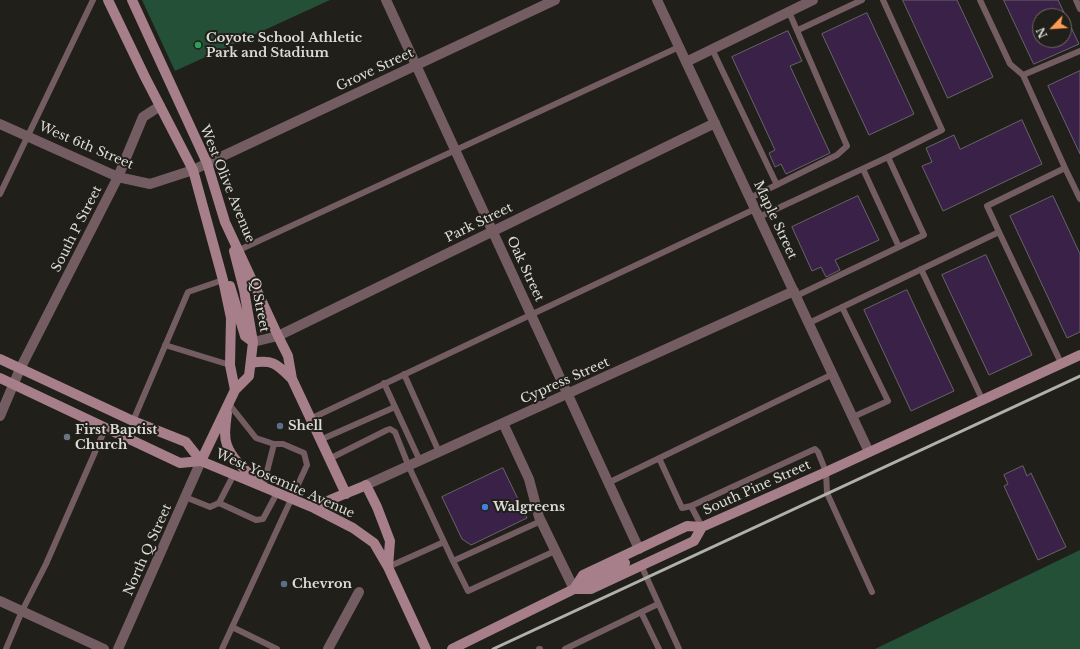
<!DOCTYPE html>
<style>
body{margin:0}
#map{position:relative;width:1080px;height:649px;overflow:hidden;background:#211f19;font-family:"Libre Baskerville",serif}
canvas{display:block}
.north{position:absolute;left:1032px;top:8px;width:40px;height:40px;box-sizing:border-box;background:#211f19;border:1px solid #6c6a65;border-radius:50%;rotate:245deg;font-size:11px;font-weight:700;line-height:16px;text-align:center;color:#dcdbd7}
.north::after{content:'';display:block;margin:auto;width:14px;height:18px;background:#fd9d55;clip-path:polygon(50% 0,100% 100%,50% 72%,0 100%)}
</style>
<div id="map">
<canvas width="1080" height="649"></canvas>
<div class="north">N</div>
</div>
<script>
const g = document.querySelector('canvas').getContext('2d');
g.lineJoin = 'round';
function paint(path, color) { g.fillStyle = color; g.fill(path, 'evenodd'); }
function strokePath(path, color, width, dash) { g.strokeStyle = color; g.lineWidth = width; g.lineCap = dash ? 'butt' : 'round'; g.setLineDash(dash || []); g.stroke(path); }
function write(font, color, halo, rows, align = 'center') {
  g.font = font + ' "Libre Baskerville",serif'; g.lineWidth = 4; g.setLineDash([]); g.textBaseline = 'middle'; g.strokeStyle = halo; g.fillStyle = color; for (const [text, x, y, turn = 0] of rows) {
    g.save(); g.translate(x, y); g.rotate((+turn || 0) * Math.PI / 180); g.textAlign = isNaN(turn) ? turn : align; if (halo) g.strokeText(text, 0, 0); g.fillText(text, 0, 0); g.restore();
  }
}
const green = new Path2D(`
 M142,0H330L175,71Z
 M1080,550V649H875Z`);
const building = new Path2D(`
 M903,0H957L993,77L948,98Z
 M1004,0H1058L1079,44L1034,64ZM1040,16H1064V40H1040Z
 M867,13L914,114L869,135L822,34Z
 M788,31L802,61L790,66L830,153L786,174L781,164L775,167L769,153L775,150L732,57Z
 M1080,71V154L1048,86Z
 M1022,120L1042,164L943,211L922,166L932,162L926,148L954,135L960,149Z
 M858,196L879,240L835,260L840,270L826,277L821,267L812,271L792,227Z
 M1053,196L1080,254V332L1067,338L1010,216Z
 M986,255L1032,355L989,375L942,275Z
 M907,290L954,391L911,411L864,310Z
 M1023,466L1027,476L1031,473L1066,547L1038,560L1004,486L1008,484L1004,475Z
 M503,468L527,518L471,545L462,539L442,497Z`);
const lane = new Path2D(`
 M883,0L942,130L888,157
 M980,0L1010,64L1023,75L1080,51
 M1076,0L1080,9
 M798,30L862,0
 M712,49L777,185
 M1023,75L1065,168
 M863,169L899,247
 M0,194L93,0
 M750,198L837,155L847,146L789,12
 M759,217L888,157L924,235L796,296
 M999,232L1061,363
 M239,250L679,47
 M921,269L982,399
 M842,307L888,401L853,417
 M809,323L999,232L987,206L1065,168L1080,199
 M165,345L230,365
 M404,374L439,452
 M384,383L420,461
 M310,419L755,209
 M133,421L188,292L223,280
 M320,440L395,407
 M659,458L682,508L691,506L702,527
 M329,459L387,430L390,429L395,432L409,467L453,561L541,521
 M610,482L833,374
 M263,487L274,444
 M185,497L210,507L219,503L233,476
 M219,503L256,520L263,519L277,493
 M691,506L815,449L818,452L826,472L827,493L872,592
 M453,561L468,591L555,551
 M641,565L679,649
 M388,567L444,542
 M641,612L659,649
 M232,627L277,649
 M6,649L22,611L46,564L106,427
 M222,649L307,465L304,453L283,444H274L256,438L229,404
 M539,649H540
 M565,649L658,604`);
const street = new Path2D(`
 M386,0L639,549
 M657,0L869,452
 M686,62L813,0
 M0,124L118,177L150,184L193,170L555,0
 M253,342L278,336L715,123
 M0,416L20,369L118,177L143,117L160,106
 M503,423L529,479L539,517L574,589
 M366,485L794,291
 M0,601L104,649
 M118,649L201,461
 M328,649L359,592`);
const secondary = new Path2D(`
 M108,0L145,77L193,170L223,280L231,318L230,365L235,390
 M132,0L207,163L225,222L278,336L288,356L292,379L346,494
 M230,286L245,336L253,342
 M0,359L133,421L186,442L201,461L314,508L353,528L374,543L388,567L426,649
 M251,363C273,359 277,364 292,379
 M0,378L180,463L201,461
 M227,413C226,422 223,435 227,445C232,460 249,473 260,484
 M201,461L235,390L249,376L253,342L244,290L234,251
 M314,508C331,498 349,493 366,485L377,507L390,541L388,567
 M574,589L583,575L687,526L702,527
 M581,589L584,583L625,563
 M452,649L574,589H591L694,541L702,527L826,472L1080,355`);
const rail = new Path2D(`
 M493,649L1080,376`);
const markers = [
 [198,45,4,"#2e9e5b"],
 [280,426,4,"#5c6f8a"],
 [67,437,4,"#6b7280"],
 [485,507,4,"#3f7fe0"],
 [284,584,4,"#5c6f8a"]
];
const poiNames = [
 ["Coyote School Athletic",206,38],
 ["Park and Stadium",206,53],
 ["Shell",288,426],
 ["First Baptist",75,430],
 ["Church",75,445],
 ["Walgreens",493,507],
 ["Chevron",292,584]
];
const streetNames = [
 ["Grove Street",375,70,-25],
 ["West 6th Street",86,146,23],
 ["West Olive Avenue",227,184,68],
 ["Maple Street",775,220,65],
 ["Park Street",479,223,-26],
 ["South P Street",77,229,-63],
 ["Oak Street",525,269,65],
 ["Q Street",259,305,79],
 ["Cypress Street",565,381,-24],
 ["West Yosemite Avenue",285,484,24],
 ["South Pine Street",757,488,-24],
 ["North Q Street",148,550,-66]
];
paint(green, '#245037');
paint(building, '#3a2147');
strokePath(building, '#68646a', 1);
strokePath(lane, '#745c63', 6);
strokePath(street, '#745c63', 10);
strokePath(secondary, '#a67f8a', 10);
strokePath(rail, '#b1b0ab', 3);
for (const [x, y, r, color] of markers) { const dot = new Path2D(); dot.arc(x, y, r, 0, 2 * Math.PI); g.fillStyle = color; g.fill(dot); strokePath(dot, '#211f19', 1.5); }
write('bold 13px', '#dcdbd7', '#211f19', poiNames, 'left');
write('13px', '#dcdbd7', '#211f19', streetNames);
</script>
